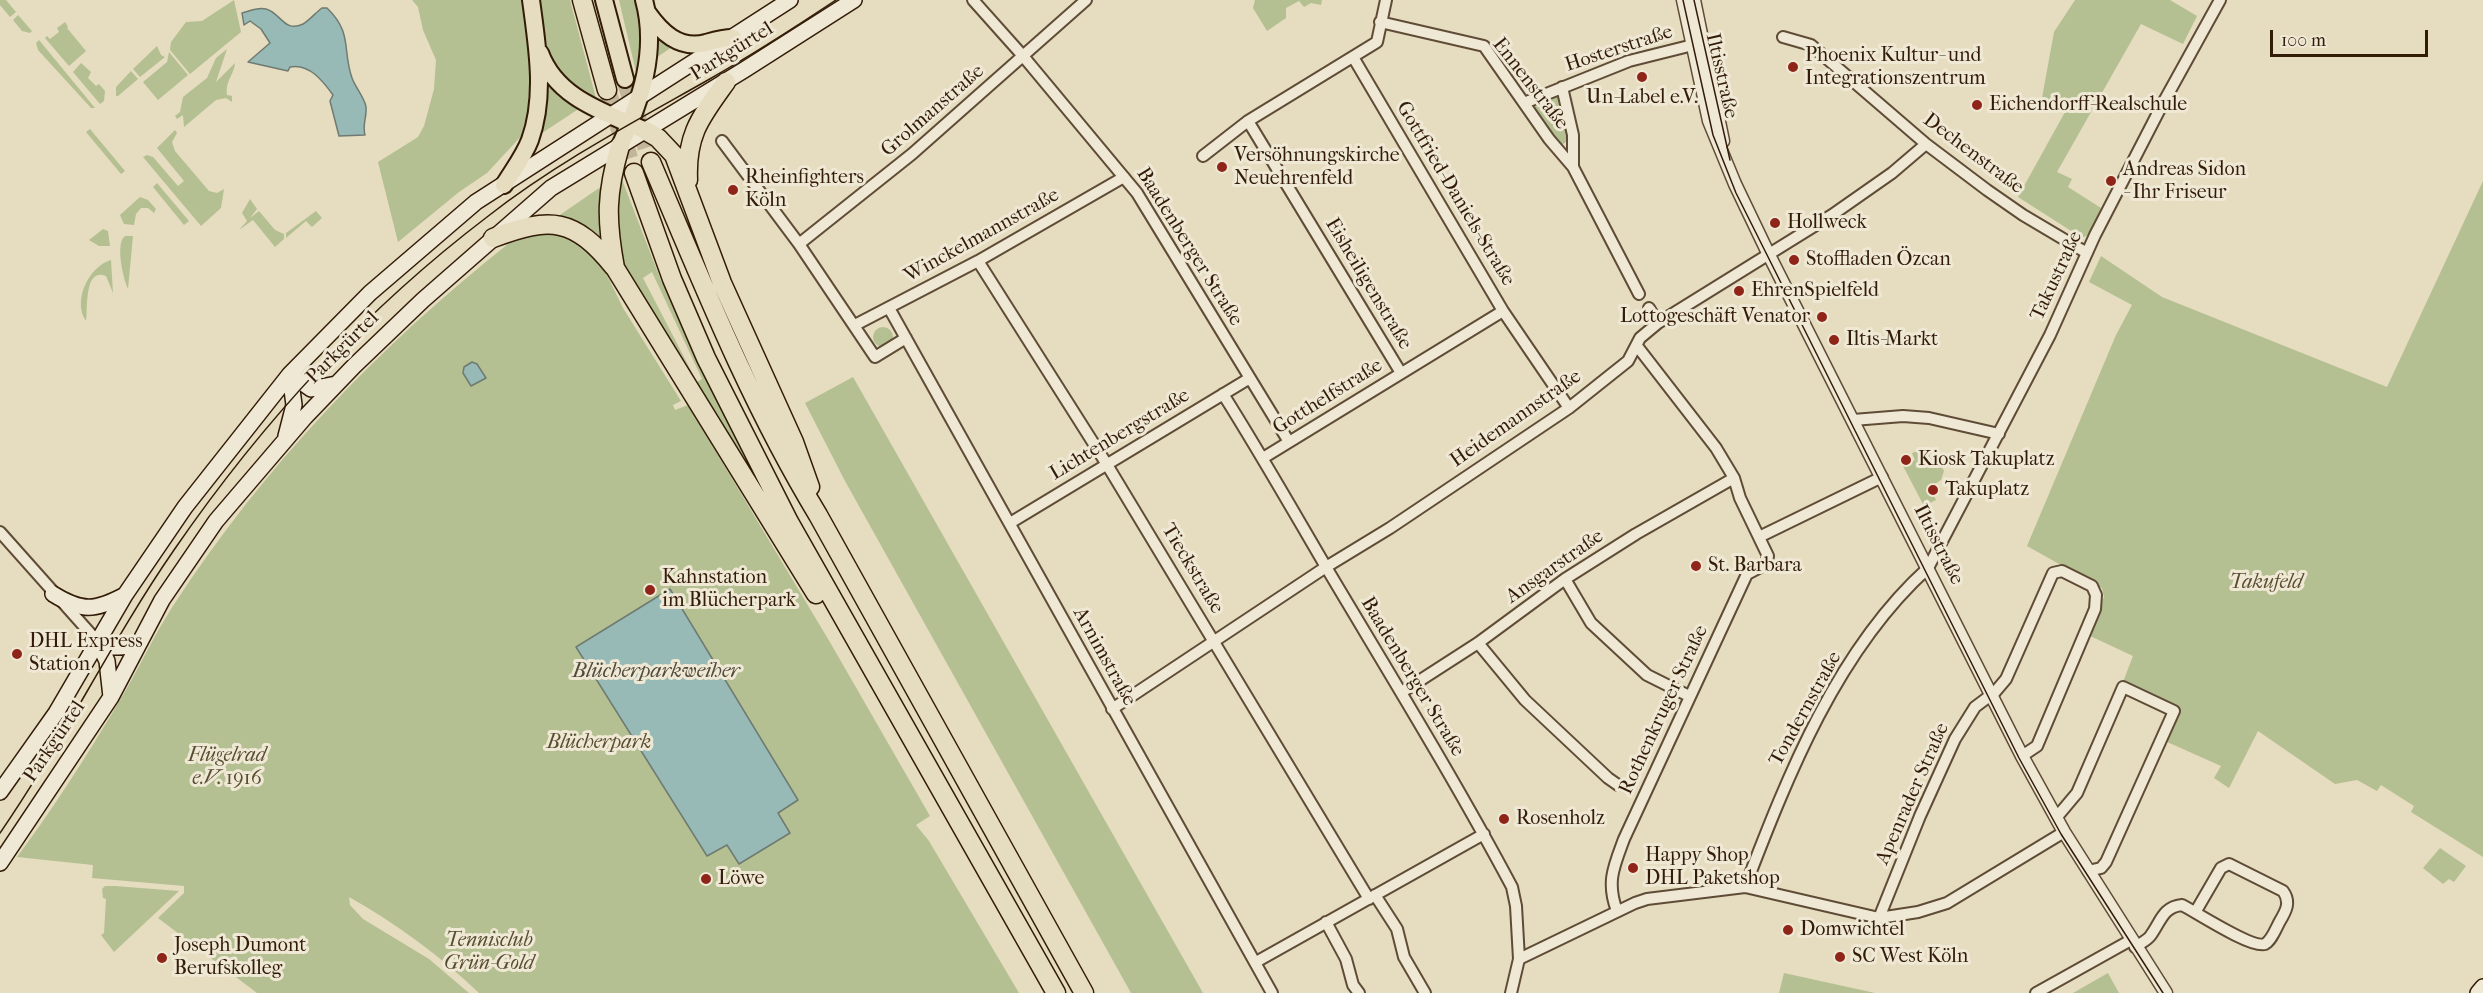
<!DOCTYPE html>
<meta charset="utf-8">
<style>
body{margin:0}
#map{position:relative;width:2483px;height:993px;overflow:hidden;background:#e6dcbf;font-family:"IM FELL French Canon",serif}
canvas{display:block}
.scale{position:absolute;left:2270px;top:30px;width:158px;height:27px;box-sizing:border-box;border:3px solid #321c08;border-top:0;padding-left:8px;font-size:18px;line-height:21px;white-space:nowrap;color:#321c08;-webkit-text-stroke:4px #efe8d5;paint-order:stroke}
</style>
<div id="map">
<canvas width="2483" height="993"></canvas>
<div class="scale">100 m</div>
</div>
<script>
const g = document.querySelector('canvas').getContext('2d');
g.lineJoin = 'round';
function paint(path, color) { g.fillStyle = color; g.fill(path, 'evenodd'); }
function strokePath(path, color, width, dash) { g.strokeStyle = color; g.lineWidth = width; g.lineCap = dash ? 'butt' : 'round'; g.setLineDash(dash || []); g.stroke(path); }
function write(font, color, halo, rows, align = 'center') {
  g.font = font + ' "IM FELL French Canon",serif'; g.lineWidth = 6; g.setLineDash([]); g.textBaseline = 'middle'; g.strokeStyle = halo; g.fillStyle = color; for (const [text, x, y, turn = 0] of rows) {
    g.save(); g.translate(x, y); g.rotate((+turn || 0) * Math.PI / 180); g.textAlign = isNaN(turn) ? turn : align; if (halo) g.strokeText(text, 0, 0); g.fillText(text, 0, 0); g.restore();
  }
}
const green = new Path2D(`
 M0,0H6L16,12L10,17L0,5Z
 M234,0L241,32L190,74L170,50L171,42L186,22L202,21Z
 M412,0H525L533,104L525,132L487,173L459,192L398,242L378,162L418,137L424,126L434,89L436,60L423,30L418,7Z
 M539,0H570L596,98L593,99C547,76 544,46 539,0Z
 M619,0H634C640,24 641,47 636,72Z
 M1255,0H1322L1321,5L1311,3L1304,7L1299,1L1286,8V18L1267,31L1253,8Z
 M2075,0H2170L2197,16L2183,44L2141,24L2057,172L2072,179L2068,187L2101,208L2088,235L2084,237L2079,236L2018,197L2065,112L2042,98L2054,32Z
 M18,15L32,31L30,33L22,31L13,20Z
 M65,22L68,27L67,28L86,51L69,66L45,38L47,36L50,39L59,32L57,28Z
 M654,29L675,45L653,60Z
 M39,40L95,108H91L38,50L36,43Z
 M157,46L161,55L165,57L140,77L133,69Z
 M227,49L216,82L235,63C234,75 225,81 227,95L232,96V102L226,98L216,100L184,127L183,115L177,119L175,116L180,112L183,97L207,78L216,58Z
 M169,52L188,75L158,100L143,82L167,62Z
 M81,63L91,72L88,78L96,86L99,84L105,91L104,101L100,104L73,72Z
 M131,71L138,79L118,96H116V87Z
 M543,75L554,90L580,108L536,137Z
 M1555,95H1560L1569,140L1563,144H1558L1531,105Z
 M90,129L125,171L121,174L86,132Z
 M175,130L177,133L172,142L175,151L209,191L217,193L224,189L221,208L201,226L143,157L147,155L153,157L178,186L184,181L157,148Z
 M621,177L660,278L701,367L764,492L627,273C614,242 614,209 621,177ZM652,272L702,379L697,382L643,278Z
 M2483,181V857L2411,812L2414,806L2381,785L2377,791L2357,780L2335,784L2258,731L2229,788L2214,778L2221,766L2165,741L2179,708L2123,682L2133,656L2088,635L2104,597L2102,588L2027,546L2116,335L2132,305L2089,282L2101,256L2162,297L2387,387Z
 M157,183L189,221L184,225L153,187Z
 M602,186L599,219L603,246L554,219Z
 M140,197L148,200L156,209L154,213L148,208H141L136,214L134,225L124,224L120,215Z
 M250,199L257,209L250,218L259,211L275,230L284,234V239L275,247L253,220L239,230L247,221L242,213Z
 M316,211L322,218L312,227L306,221L286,238V233Z
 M103,229L108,231L110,246H99L89,240Z
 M525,231L565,235L586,249L605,271L623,308L681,401L673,405L675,410L688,405L831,644L930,816L916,825L929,841L1019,993H479C439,955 397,924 349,897L350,905L363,919L429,959L469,993H257L158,918L184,893V886L92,878L93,865L17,857C53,809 86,757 117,705C137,673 152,638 173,606C264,466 378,347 508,244L499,246Z
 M125,236H133L128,289C123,278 115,243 125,236Z
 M111,260L113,293L106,276C84,267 88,307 86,321C72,301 89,266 111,260Z
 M873 337a10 10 0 1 1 20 0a10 10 0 1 1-20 0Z
 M853,377L1203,993H1131L845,481L805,403Z
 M1926,448L1933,452L1944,471L1941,480L1930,487L1936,500L1924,506L1903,466L1915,460L1912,453Z
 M2440,848L2466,866L2454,882L2449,879L2443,884L2423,868Z
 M105,886H115L179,891L114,952L101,935L104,933L106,899L103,898L102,889Z
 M1784,973L1875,993H1779Z
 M2108,973L2119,993H2073Z`);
const water = new Path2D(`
 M322,8H327C353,33 342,50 352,78C355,87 365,98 366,107C367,117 362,125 365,135L339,136L330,101L333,95C323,81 309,63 290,67L288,71L248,62L270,43L261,29L250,21L244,25L242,13C250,11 257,7 266,9C281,13 284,33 303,24C310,20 315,13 322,8Z
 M472,362L477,364L486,378L471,386L463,373L464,367Z
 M670,589L798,800L778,813L790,833L739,864L727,845L707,856L576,647Z`);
const minorTunnel = new Path2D(`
 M1618,785L1633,792`);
const motorwayTunnel = new Path2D(`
 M625,79L651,162
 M607,90L634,173`);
const minor = new Path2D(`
 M973,0L1023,56L1137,193L1289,442
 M1380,22L1484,46L1549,139L1573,167
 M1783,37L1811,45L1926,144L1987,190L2023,215L2087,253
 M1353,57L1503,311L1569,408
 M1562,87L1573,135V167L1639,294
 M1524,103L1629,61L1693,45
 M1248,121L1401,373
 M722,141L799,244L875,357L906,338
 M1203,156L1248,121L1377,42L1386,0
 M799,244L912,154L1086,0
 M978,261L1106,463L1369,899
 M889,308L1272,993
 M1649,308L1658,323
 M855,325L978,261L1124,177
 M1223,394C1259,451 1292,509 1326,567C1389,673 1454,778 1512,887L1516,906L1519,959L1511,993
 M1853,420L1903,416L1929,418L1999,434
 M1263,458L1503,311
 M1010,523L1250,378
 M0,532L98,642
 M1759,537L1882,477
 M1565,579L1591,623L1647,675L1689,696
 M1478,643L1525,700L1608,778L1618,785
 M1402,692L1478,643L1565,579L1636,534L1734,478
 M1112,709L1326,567L1390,528L1569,408L1628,361L1640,338L1658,323L1832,215L1892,173L1926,144
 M2056,818L2077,793L2123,687L2174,711L2106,862L2101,868L2088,871
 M1745,887C1788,775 1837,650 1928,568L2050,335L2095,235L2162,105L2220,0
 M1375,895L1397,929L1404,957L1425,993
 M1617,911C1606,882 1614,866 1624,839L1747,574L1766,564L1768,556L1740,498L1734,478L1716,448L1637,346
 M1879,918L1920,816L1955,739L1975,707L1995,692L2006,679L2053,573L2062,571L2092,586L2096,595L2095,609L2037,746L2022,756
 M1326,922L1346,959L1353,985L1359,993
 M2135,947C2141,943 2148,940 2151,935C2161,921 2163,907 2182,905C2196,912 2252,949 2265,944C2272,940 2276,928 2280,921C2286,911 2291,902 2283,891L2229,864L2221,868L2196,911
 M1519,959L1635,903L1647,899L1745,887L1879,918L1918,912L1947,903L2064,832
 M1256,962L1484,834
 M2036,993L2131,940`);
const tertiary = new Path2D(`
 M1683,0L1709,121L1735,184L1769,255L2022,756L2064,832L2166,993
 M1694,0L1723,141`);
const secondary = new Path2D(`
 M290,374L311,389L336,384
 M286,436L294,405L290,374
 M53,594C82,612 95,611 125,595
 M98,642L107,661L111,697
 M98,642C111,650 125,647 139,643
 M0,792L56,713L125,595L185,507L290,374L370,293L476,202L790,0
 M0,863L111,697L162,600L216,521L305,417L354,366L423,300L551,188L744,70L854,0
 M2478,993L2483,987`);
const trunk = new Path2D(`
 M604,0L625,79
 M647,12C661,32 679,50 706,43C716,40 722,38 733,38
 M540,53C557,99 605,112 646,131
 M620,146C641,100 658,51 644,0
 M504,185C513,170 524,156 530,140C546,96 537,45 531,0`);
const motorway = new Path2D(`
 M582,0L607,90
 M646,131L658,138L674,155L722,283L794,442L810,487
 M620,146C606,194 606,219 615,268L816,594
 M651,162C702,282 750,403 818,515L1084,993
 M634,173L672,279L706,358L789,522L1056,993
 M688,180C686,134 701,117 726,82
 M493,238C551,216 574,218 614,267`);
const tram = new Path2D(`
 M1683,0L1713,135L1736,193L2019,758L2061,834L2163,993
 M1694,0L1730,160
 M0,833C63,742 111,641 174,550C260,425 366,309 487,217C556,163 632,123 708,80C752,55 794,28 836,0`);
const markers = [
 [1793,67,6,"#8f2418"],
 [1642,77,6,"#8f2418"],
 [1977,105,6,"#8f2418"],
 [1222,167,6,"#8f2418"],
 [2111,181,6,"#8f2418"],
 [733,190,6,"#8f2418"],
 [1775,223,6,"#8f2418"],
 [1794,260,6,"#8f2418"],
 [1739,291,6,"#8f2418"],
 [1822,317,6,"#8f2418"],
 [1834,340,6,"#8f2418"],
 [1906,460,6,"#8f2418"],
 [1933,490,6,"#8f2418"],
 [1696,566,6,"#8f2418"],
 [650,590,6,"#8f2418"],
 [17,654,6,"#8f2418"],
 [1504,819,6,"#8f2418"],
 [1633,868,6,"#8f2418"],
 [706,879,6,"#8f2418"],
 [1788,930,6,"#8f2418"],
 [1840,957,6,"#8f2418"],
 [162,958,6,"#8f2418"]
];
const streetNames = [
 ["Hosterstraße",1619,49,-18],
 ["Parkgürtel",732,52,-32],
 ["Iltisstraße",1721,76,77],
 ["Ennenstraße",1530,84,52],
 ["Grolmanstraße",933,111,-41],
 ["Dechenstraße",1973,154,37],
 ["Gottfried-Daniels-Straße",1455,194,59],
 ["Winckelmannstraße",982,236,-29],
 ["Baadenberger Straße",1189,247,58],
 ["Takustraße",2057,276,-65],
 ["Eisheiligenstraße",1368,284,59],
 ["Parkgürtel",343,348,-45],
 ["Gotthelfstraße",1328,397,-32],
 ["Heidemannstraße",1516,419,-35],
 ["Lichtenbergstraße",1120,435,-31],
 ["Iltisstraße",1938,545,63],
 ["Ansgarstraße",1555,567,-35],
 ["Tieckstraße",1192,569,59],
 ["Arnimstraße",1104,657,61],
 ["Baadenberger Straße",1412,677,59],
 ["Tondernstraße",1806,709,-61],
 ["Rothenkruger Straße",1664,710,-65],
 ["Parkgürtel",55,742,-56],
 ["Apenrader Straße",1913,794,-66]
];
const poiNames = [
 ["Phoenix Kultur- und",1805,56],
 ["Integrationszentrum",1805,79],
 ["Un-Label e.V.",1642,98,"center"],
 ["Eichendorff-Realschule",1989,105],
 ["Versöhnungskirche",1234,156],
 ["Neuehrenfeld",1234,179],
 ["Andreas Sidon",2123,170],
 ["- Ihr Friseur",2123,193],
 ["Rheinfighters",745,178],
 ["Köln",745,201],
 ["Hollweck",1787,223],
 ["Stoffladen Özcan",1806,260],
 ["EhrenSpielfeld",1751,291],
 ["Lottogeschäft Venator",1810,317,"right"],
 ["Iltis-Markt",1846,340],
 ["Kiosk Takuplatz",1918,460],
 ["Takuplatz",1945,490],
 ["St. Barbara",1708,566],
 ["Kahnstation",662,578],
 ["im Blücherpark",662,601],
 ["DHL Express",29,642],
 ["Station",29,665],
 ["Rosenholz",1516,819],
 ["Happy Shop",1645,856],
 ["DHL Paketshop",1645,879],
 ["Löwe",718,879],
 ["Domwichtel",1800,930],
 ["Joseph Dumont",174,946],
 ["Berufskolleg",174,969],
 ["SC West Köln",1852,957]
];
const parkNames = [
 ["Takufeld",2266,583],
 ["Blücherpark",599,743],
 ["Flügelrad",227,756],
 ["e.V. 1916",227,779],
 ["Tennisclub",489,941],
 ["Grün-Gold",489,964]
];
const waterNames = [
 ["Blücherparkweiher",656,672]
];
paint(green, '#b4c092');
paint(water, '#97bab7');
strokePath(water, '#6f7b71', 1.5);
strokePath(minorTunnel, '#c2b69a', 10, [10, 5]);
strokePath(motorwayTunnel, '#c2b69a', 18, [18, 9]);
strokePath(minor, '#5f4c36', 14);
strokePath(tertiary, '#5f4c36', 15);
strokePath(secondary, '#321c08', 18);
strokePath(trunk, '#321c08', 20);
strokePath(motorway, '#321c08', 21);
strokePath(minor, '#efe8d5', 10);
strokePath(tertiary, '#efe8d5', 12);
strokePath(secondary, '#efe8d5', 15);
strokePath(trunk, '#e6dcbf', 16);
strokePath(motorway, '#e6dcbf', 18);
strokePath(tram, '#321c08', 1.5);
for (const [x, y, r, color] of markers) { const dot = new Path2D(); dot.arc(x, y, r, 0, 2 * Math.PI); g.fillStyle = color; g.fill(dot); strokePath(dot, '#efe8d5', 2); }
write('20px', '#321c08', '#efe8d5', streetNames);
write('20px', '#321c08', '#efe8d5', poiNames, 'left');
write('italic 20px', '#594d31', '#efe8d5', parkNames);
write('italic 21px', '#504b3d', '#efe8d5', waterNames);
</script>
